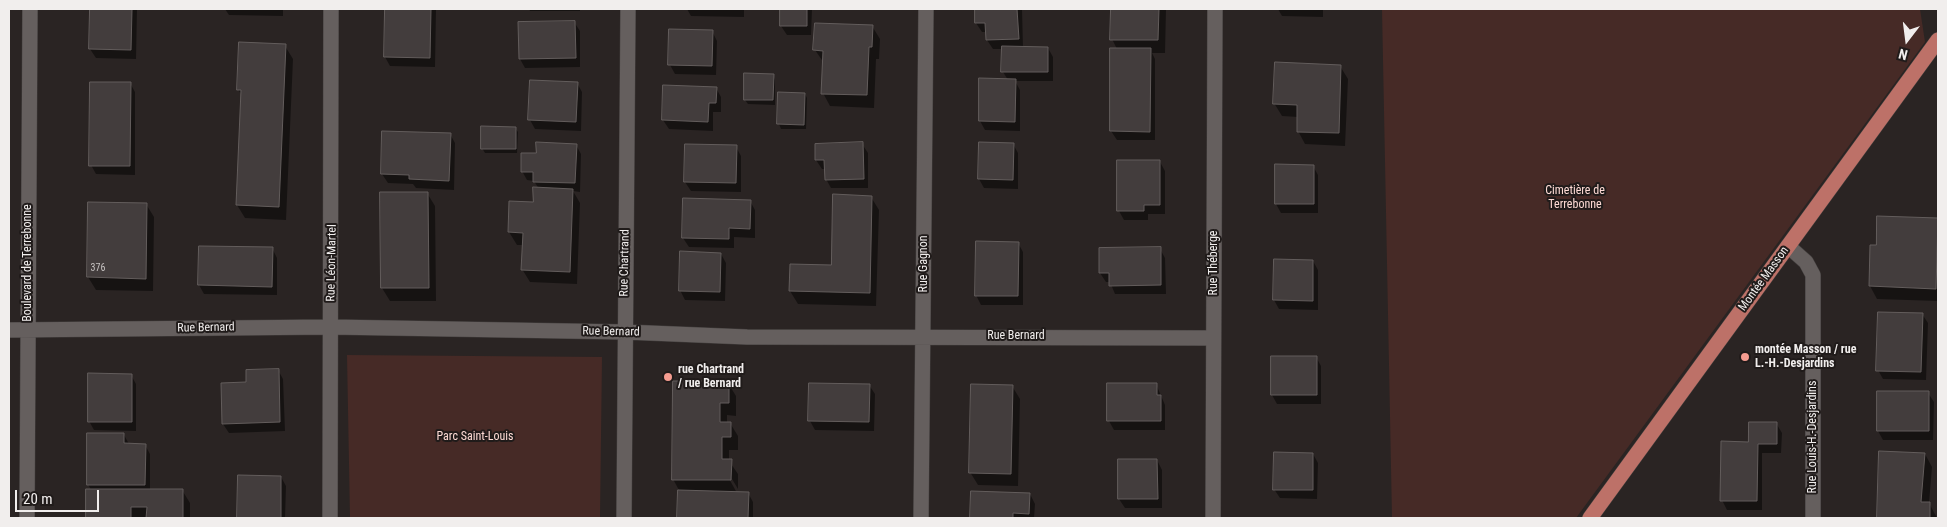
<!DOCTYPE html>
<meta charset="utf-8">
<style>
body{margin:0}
#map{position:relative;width:1947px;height:527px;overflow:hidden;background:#2a2423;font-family:"Roboto Condensed",sans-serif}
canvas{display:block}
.frame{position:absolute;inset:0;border:10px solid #f1eeed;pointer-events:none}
.north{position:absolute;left:1882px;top:15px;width:50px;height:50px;-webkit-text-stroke:4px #201b1a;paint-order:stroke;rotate:195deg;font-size:14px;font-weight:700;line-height:20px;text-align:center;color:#f1eeed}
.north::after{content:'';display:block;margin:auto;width:18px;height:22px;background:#f1eeed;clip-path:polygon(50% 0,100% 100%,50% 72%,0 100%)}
.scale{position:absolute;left:15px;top:490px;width:84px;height:22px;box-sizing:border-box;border:2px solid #f1eeed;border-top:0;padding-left:6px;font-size:15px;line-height:18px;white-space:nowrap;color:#f1eeed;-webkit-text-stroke:4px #201b1a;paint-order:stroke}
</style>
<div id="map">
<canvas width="1947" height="527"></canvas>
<div class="frame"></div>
<div class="north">N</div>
<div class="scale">20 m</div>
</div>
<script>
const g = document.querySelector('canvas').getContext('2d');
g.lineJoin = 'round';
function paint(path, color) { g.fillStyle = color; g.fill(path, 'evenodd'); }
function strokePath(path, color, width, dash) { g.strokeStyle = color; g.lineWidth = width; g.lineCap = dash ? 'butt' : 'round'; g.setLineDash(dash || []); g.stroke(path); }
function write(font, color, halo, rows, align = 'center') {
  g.font = font + ' "Roboto Condensed",sans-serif'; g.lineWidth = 4; g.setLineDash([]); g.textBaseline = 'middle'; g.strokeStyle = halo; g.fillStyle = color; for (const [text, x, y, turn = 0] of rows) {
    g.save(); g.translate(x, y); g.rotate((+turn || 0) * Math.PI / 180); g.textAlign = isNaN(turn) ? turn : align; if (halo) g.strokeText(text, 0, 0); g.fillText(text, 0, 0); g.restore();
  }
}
const green = new Path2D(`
 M1382,9H1920L1925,42L1576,518H1392Z
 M347,355L602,357L600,518H350Z`);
const shadow = new Path2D(`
 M91,9H137L136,59L96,58L90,49Z
 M225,9H283V16L229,15Z
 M386,9H436L435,67L390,66L385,57Z
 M529,9H580V11H530Z
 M687,9H744V17L691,16Z
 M781,9H812L811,35H787L781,26Z
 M976,9H1022L1023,48H1048L1053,57V81H1015L1020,90V131L985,130L980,121L1008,80L1003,72V49H993L987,40V32H982L976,23Z
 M1112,9H1166L1165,53H1152L1155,59V140H1117L1111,131L1112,49H1117L1112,39Z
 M1278,9H1323V17L1282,16Z
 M574,22L580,31V67L525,68L520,59L519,23Z
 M872,26L880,39L879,59H876L874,108L830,106L823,93L824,63L815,50Z
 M712,31L717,41L716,75L675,74L670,65Z
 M285,46L293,59L286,220L245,218L237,205L242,96L238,89Z
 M1340,66L1348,79L1345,146L1305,144L1298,131V117L1282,116L1274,103Z
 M773,75L775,80V105L748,104L745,100Z
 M130,83L135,92V175L96,174L91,165Z
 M577,83L582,92L581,131L535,129L530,120Z
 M664,87L716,88L721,97V112H713V131L669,129L663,120Z
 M805,94L807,98L806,129H781L779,124Z
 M515,128L518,132L517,153H485L482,148Z
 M450,134L455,143L454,190L416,188L413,184L388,183L382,174Z
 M980,143L1013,144L1018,153V189L984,188L979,179Z
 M862,144L868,153V188H831L826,179V169H822L816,160Z
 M576,145L581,154L580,192L573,191L580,203L577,284L530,282L522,269L523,245H517L509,232L534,203L539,189L534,181L527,180L522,171L537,155Z
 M736,147L741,156V192L691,191L685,182Z
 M1160,162L1165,171V214H1148V220H1124L1119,211Z
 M1313,166L1318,175V213H1281L1276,204Z
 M427,193L435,206L436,301H390L382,288Z
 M871,197L879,210L876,306L798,304L790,291L833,266Z
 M750,201L755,210V238L734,237V248L689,247L683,238Z
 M89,203L146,204L154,217L153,291L96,290L88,277Z
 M1938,219V301L1877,299L1870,286Z
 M1018,243L1023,252V305H981L976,295Z
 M272,248L277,258V295L204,294L199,285Z
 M1160,249L1165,258L1166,294H1115L1110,282H1106L1100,273Z
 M721,254L726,263L725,301L685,300L680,290Z
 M1313,261L1318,270V310L1279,309L1274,300Z
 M1922,314L1928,323L1926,380L1883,379L1878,370Z
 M1316,357L1321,366V404H1277L1272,395Z
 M278,370L283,379L285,431L229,433L223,424L222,384H248Z
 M131,375L136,384V431L94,430L89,421Z
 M728,383L736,396V416L727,415V423H730L738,436V450H729V461L738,474V489L729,474L727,475L737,493H748L753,502V518H678L680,492L673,479Z
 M1108,384H1156L1165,405V430H1114L1109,421Z
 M869,385L875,394L874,431L815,430L810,421Z
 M1012,386L1020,399L1018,486L978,485L970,472Z
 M1928,393L1934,402L1933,440H1883L1878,431Z
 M1776,423L1782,433L1781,453H1762V510H1727L1722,500L1750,443Z
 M124,435L129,444L145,445L150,454V490H182L190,503V518H88V490H91L88,484Z
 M1880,453L1925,454L1932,467L1929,503L1937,518H1878Z
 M1313,454L1318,463L1317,499L1280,498L1274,489Z
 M1157,460L1162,470V508H1125L1119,499Z
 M239,476L281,477L286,486L285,518H238Z
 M972,492L1030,494L1035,504L1034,518H971Z
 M1044,517H1065L1066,518H1044Z`);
const building = new Path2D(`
 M90,9H132L131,50L89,49Z
 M385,9H431L430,58L384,57Z
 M780,9H807V26H780Z
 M975,9H1017L1019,39L986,40L985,23H975Z
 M1111,9H1159L1158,40H1110Z
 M575,21L576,58L519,59L518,22Z
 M815,23L873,25L872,47H869L867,95L821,94L823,51L813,50Z
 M669,29L713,30L712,66L668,65Z
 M239,42L286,44L279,207L236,205L241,90H237Z
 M1002,46L1048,47V72H1001Z
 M1110,48H1151L1150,132L1110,131Z
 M1275,62L1341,65L1339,133L1297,132V105L1273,104Z
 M744,73L774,74L773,100H744Z
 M979,78L1016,79L1015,122L979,121Z
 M530,80L578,82L576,122L528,120Z
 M90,82H131L130,166H89Z
 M663,85L717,87L716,103H709L708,122L662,120Z
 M778,92L805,93L804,125L777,124Z
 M481,126L516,127V149H481Z
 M382,131L451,133L449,181L409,179V175L381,174Z
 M536,142L577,144L575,183L533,182V172H521V153H536Z
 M863,142L864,179L825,180L824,160H815V144Z
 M979,142L1014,143L1013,180L978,179Z
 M685,144L737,145L736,183L684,182Z
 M1117,160H1160V205H1144V211H1117Z
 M1275,164L1314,165V204H1275Z
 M533,187L573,189L570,272L521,270L523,233L508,232L509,201L533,202Z
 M380,192H428L429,288H381Z
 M833,194L872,196L870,293L789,291L790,264L831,265Z
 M683,198L751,200L750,229L729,228V239L682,238Z
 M88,202L147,203L146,279L87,277Z
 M1877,216L1938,218L1936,289L1869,286L1870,245H1876Z
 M976,241L1019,242L1018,296H975Z
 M199,246L273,247L272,287L198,285Z
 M1161,247V285L1109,286V273H1099V248Z
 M680,251L721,253L720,292L679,291Z
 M1274,259L1313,260V301L1273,300Z
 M1878,312L1923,313L1921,372L1876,371Z
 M1271,356H1317V395H1271Z
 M279,369L280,422L222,424L221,383L246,382V370Z
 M88,373L132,374V422H88Z
 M673,381H729V403H720V422H731V437H722V459H732L731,480H672Z
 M809,383L870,384L869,422L808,421Z
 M1107,383H1157V395H1161V421H1107Z
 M971,384L1013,385L1011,474L969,473Z
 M1877,391H1929V431H1877Z
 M1749,422H1777V444H1758L1757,501H1720L1721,441L1748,442Z
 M87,433H124V443L146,444L145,485H87Z
 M1879,451L1925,453L1921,502H1930V518H1877Z
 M1274,452L1313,453V490H1273Z
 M1118,459H1157L1158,499H1118Z
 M238,475L281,476V518H237Z
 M86,489H183V518H146L147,507H131V518H86Z
 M678,490L749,492L748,518H677Z
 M971,491L1030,493L1029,514L1013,513V518H970Z`);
const minor = new Path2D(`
 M1788,246L1806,262L1813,275V518
 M9,330L331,327L625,332L747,337L1213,338
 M27,518L30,9
 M330,518L331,9
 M624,518L628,9
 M921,518L926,9
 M1213,518L1215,9`);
const major = new Path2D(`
 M1590,518L1938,40`);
const markers = [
 [1745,357,5,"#f59c90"],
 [668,377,5,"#f59c90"]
];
const numberNames = [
 ["376",98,268]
];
const parkNames = [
 ["Cimetière de",1575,191],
 ["Terrebonne",1575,205],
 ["Parc Saint-Louis",475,437]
];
const streetNames = [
 ["Boulevard de Terrebonne",28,263,-90],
 ["Rue Léon-Martel",332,263,-89],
 ["Rue Chartrand",625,263,-89],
 ["Rue Théberge",1214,263,-90],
 ["Rue Gagnon",924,264,-90],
 ["Montée Masson",1764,279,-54],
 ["Rue Bernard",206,328,-1],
 ["Rue Bernard",611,332,1],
 ["Rue Bernard",1016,336],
 ["Rue Louis-H.-Desjardins",1813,437,-90]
];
const poiNames = [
 ["montée Masson / rue",1755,350],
 ["L.-H.-Desjardins",1755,364],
 ["rue Chartrand",678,370],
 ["/ rue Bernard",678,384]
];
paint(green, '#462a26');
paint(shadow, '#0007');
paint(building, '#433d3d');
strokePath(building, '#635d5c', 1);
strokePath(minor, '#433f3e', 16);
strokePath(major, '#433f3e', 16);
strokePath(minor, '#655f5e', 15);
strokePath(major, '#bd7168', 15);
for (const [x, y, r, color] of markers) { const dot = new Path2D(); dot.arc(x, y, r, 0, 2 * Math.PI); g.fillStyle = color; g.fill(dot); strokePath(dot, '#201b1a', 2); }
write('10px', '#c6c2c1', null, numberNames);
write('12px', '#fddad4', '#201b1a', parkNames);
write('12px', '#f1eeed', '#201b1a', streetNames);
write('bold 12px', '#f1eeed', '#201b1a', poiNames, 'left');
</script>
